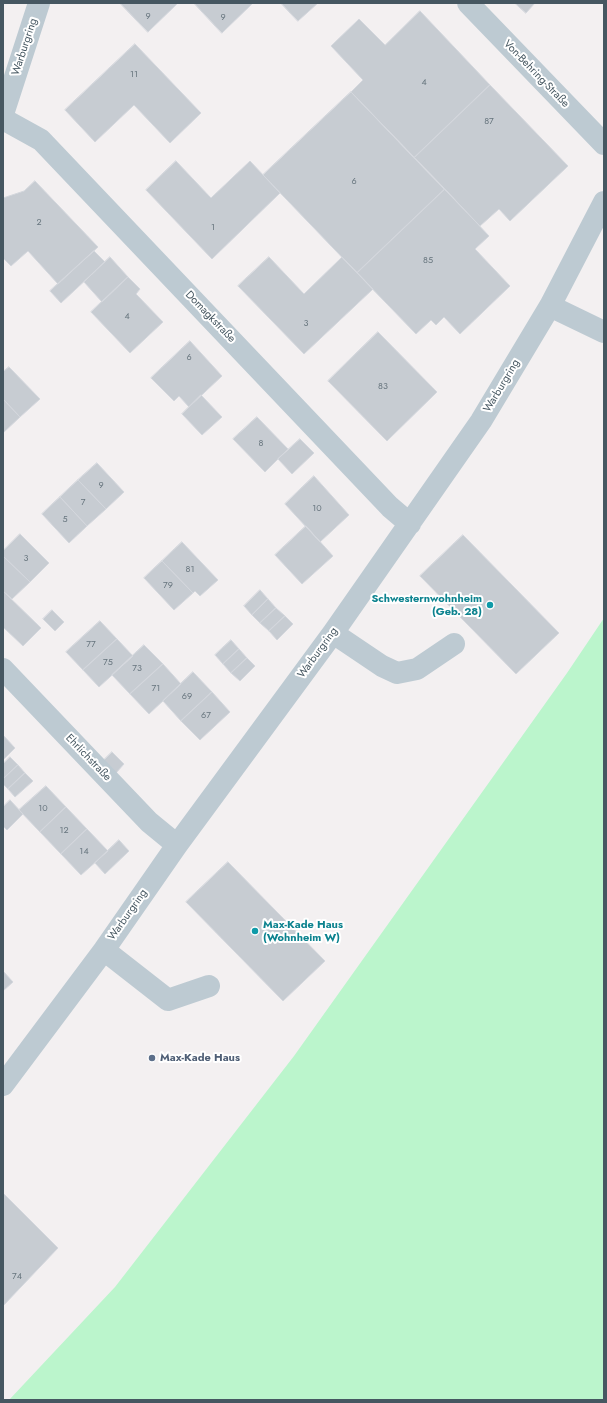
<!DOCTYPE html>
<meta charset="utf-8">
<style>
body{margin:0}
#map{position:relative;width:607px;height:1403px;overflow:hidden;background:#f3f0f1;font-family:Jost,sans-serif}
canvas{display:block}
.frame{position:absolute;inset:0;border:4px solid #465761;pointer-events:none}
</style>
<div id="map">
<canvas width="607" height="1403"></canvas>
<div class="frame"></div>
</div>
<script>
const g = document.querySelector('canvas').getContext('2d');
g.lineJoin = 'round';
function paint(path, color) { g.fillStyle = color; g.fill(path, 'evenodd'); }
function strokePath(path, color, width, dash) { g.strokeStyle = color; g.lineWidth = width; g.lineCap = dash ? 'butt' : 'round'; g.setLineDash(dash || []); g.stroke(path); }
function write(font, color, halo, rows, align = 'center') {
  g.font = font + ' Jost,sans-serif'; g.lineWidth = 4; g.setLineDash([]); g.textBaseline = 'middle'; g.strokeStyle = halo; g.fillStyle = color; for (const [text, x, y, turn = 0] of rows) {
    g.save(); g.translate(x, y); g.rotate((+turn || 0) * Math.PI / 180); g.textAlign = isNaN(turn) ? turn : align; if (halo) g.strokeText(text, 0, 0); g.fillText(text, 0, 0); g.restore();
  }
}
const green = new Path2D(`
 M604,618V1400H9L115,1287L294,1056L567,673Z`);
const building = new Path2D(`
 M120,3H178L148,32Z
 M194,3H253L222,33Z
 M281,3H318L298,21Z
 M515,3H535L526,13Z
 M420,11L490,85L414,158L351,92L363,80L331,46L359,19L385,45Z
 M135,44L201,113L170,143L134,105L95,142L65,110Z
 M490,85L568,166L510,221L499,209L480,226L414,158Z
 M351,92L445,189L357,273L263,175Z
 M176,161L211,198L250,161L280,193L212,259L146,190Z
 M35,181L98,247L58,284L28,251L11,266L3,258V198L24,191Z
 M445,189L489,236L475,249L510,286L460,334L444,317L436,325L431,320L416,334L357,273Z
 M94,251L105,262L61,303L50,291Z
 M110,257L128,277L102,302L84,282Z
 M269,257L304,294L342,257L373,289L304,354L238,286Z
 M128,277L140,289L136,294L163,322L130,353L91,312Z
 M378,332L437,392L387,441L328,381Z
 M190,341L222,376L189,407L179,396L174,401L151,378Z
 M9,367L40,399L20,417L3,399V372Z
 M201,395L222,417L202,435L182,414Z
 M3,399L20,417L3,433Z
 M257,417L288,449L265,472L233,439Z
 M300,439L314,453L292,474L278,459Z
 M97,463L124,492L106,509L78,480Z
 M314,476L349,515L320,542L285,504Z
 M78,480L106,509L87,526L60,497Z
 M60,497L87,526L69,543L42,514Z
 M306,526L333,556L302,584L275,555Z
 M20,534L49,563L30,582L3,556V551Z
 M463,535L559,633L516,674L420,576Z
 M182,542L218,580L200,596L195,591L193,593L162,561Z
 M3,556L30,582L12,599L3,591Z
 M162,561L193,593L174,610L144,578Z
 M260,590L268,599L252,615L244,606Z
 M3,591L41,628L23,646L3,627Z
 M268,599L276,608L260,623L252,615Z
 M276,608L285,616L269,631L260,623Z
 M52,610L64,622L55,631L43,619Z
 M285,616L293,624L277,640L269,631Z
 M100,621L117,639L83,670L66,652Z
 M117,639L133,656L99,687L83,670Z
 M231,640L239,649L223,664L215,655Z
 M144,645L163,664L130,694L112,675Z
 M239,649L247,658L231,673L223,664Z
 M247,658L255,666L240,681L231,673Z
 M163,664L181,684L149,714L130,694Z
 M193,672L212,692L181,721L163,701Z
 M212,692L230,712L200,740L181,721Z
 M3,735L15,748L3,760Z
 M112,752L124,764L116,773L103,761Z
 M10,757L18,765L3,779V764Z
 M18,765L25,773L8,789L3,784V779Z
 M25,773L33,781L15,797L8,789Z
 M46,786L66,807L40,832L19,810Z
 M10,800L23,814L7,830L3,826V807Z
 M66,807L87,829L61,854L40,832Z
 M87,829L108,851L81,875L61,854Z
 M119,840L129,851L105,874L95,863Z
 M228,862L325,961L283,1001L186,902Z
 M3,971L13,982L3,991Z
 M3,1193L58,1248L3,1306Z`);
const minor = new Path2D(`
 M468,3L604,144
 M3,114L39,3
 M3,119L41,140L390,507L410,524
 M550,306L604,332
 M333,633L382,666L397,673L417,669L454,644
 M3,669L149,822L177,845
 M104,950L168,1000L209,986
 M3,1085L104,950L177,845L333,633L481,421L550,306L604,202`);
const markers = [
 [490,605,4,"#0f9aa8"],
 [255,931,4,"#0f9aa8"],
 [152,1058,4,"#5c6f8a"]
];
const numberNames = [
 ["9",148,17],
 ["9",223,18],
 ["11",134,75],
 ["4",424,83],
 ["87",489,122],
 ["6",354,182],
 ["2",39,223],
 ["1",213,228],
 ["85",428,261],
 ["4",127,317],
 ["3",306,324],
 ["6",189,358],
 ["83",383,387],
 ["8",261,444],
 ["9",101,486],
 ["7",83,503],
 ["10",317,509],
 ["5",65,520],
 ["3",26,559],
 ["81",190,570],
 ["79",168,586],
 ["77",91,645],
 ["75",108,663],
 ["73",137,669],
 ["71",156,689],
 ["69",187,697],
 ["67",206,716],
 ["10",43,809],
 ["12",64,831],
 ["14",84,852],
 ["74",17,1277]
];
const streetNames = [
 ["Warburgring",25,47,-72],
 ["Von-Behring-Straße",536,74,46],
 ["Domagkstraße",210,317,46],
 ["Warburgring",502,386,-59],
 ["Warburgring",318,653,-54],
 ["Ehrlichstraße",88,758,46],
 ["Warburgring",128,915,-55]
];
const cultureNames = [
 ["Schwesternwohnheim",482,599],
 ["(Geb. 28)",482,612],
 ["Max-Kade Haus",263,925,"left"],
 ["(Wohnheim W)",263,938,"left"]
];
const serviceNames = [
 ["Max-Kade Haus",160,1058]
];
paint(green, '#bbf5cc');
paint(building, '#c7ccd2');
strokePath(building, '#d4d7dd', 1);
strokePath(minor, '#bdcad2', 22);
for (const [x, y, r, color] of markers) { const dot = new Path2D(); dot.arc(x, y, r, 0, 2 * Math.PI); g.fillStyle = color; g.fill(dot); strokePath(dot, '#fff', 1.5); }
write('9px', '#66747d', null, numberNames);
write('11px', '#465761', '#fff', streetNames);
write('bold 11px', '#0d838f', '#fff', cultureNames, 'right');
write('bold 11px', '#4e5e75', '#fff', serviceNames, 'left');
</script>
